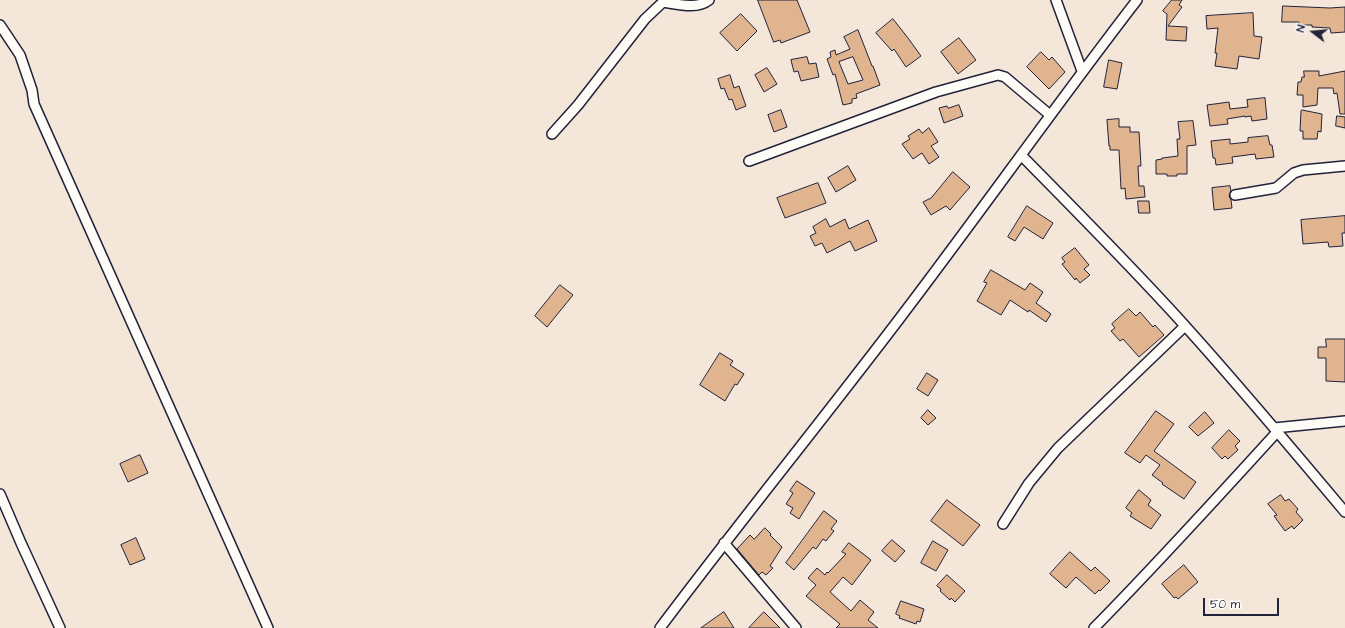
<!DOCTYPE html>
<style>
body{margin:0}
#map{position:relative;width:1345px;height:628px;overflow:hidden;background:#f4e6d8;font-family:"Architects Daughter",sans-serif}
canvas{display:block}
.north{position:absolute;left:1293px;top:12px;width:40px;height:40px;-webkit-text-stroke:3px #fdfcf7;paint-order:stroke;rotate:286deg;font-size:11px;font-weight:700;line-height:16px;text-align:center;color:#22223b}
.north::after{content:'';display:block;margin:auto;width:14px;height:18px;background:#22223b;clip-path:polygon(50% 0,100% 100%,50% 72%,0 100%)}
.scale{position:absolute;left:1203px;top:598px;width:76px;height:18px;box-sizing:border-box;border:2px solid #22223b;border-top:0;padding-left:5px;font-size:12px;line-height:14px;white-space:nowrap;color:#22223b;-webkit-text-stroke:3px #fdfcf7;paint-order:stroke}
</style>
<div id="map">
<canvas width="1345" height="628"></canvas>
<div class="north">N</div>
<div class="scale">50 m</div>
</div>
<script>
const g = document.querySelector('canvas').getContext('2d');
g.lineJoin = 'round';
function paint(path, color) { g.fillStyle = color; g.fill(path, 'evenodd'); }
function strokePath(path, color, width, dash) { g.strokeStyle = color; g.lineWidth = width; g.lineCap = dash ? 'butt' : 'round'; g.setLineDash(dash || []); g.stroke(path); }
const building = new Path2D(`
 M758,0H797L810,32L781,43L780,40L774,42Z
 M1172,0H1182L1179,5L1182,7L1168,26L1187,27L1186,41L1166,40L1167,14L1163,11Z
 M1283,6L1330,8L1345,7V32L1331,33L1330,28L1312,27V25H1299V22H1282Z
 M1253,13L1254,36L1262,37L1259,59L1239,56L1237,69L1215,66L1217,53H1215L1218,28L1207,29L1206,16Z
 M741,14L757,31L737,51L720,33Z
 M893,19L908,38L921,56L906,67L894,49L892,51L876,33Z
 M858,30L872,66H873L880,85L856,94L857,98L852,99V103L843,105L835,74L833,75L827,59L831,57L830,52L835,50L836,55L850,49L844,37ZM853,57L863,80L848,84L839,62Z
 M959,38L976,60L958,74L941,52Z
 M1041,52L1049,60L1052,57L1065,72L1049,89L1027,67Z
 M807,57L809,64L816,63L819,77L801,81L798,71L794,72L791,60Z
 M1109,60L1122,63L1117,89L1104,87Z
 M767,68L777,84L764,92L755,75Z
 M1304,71H1319V76L1345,71V114H1340L1337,93L1334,94L1333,88H1318L1317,105L1303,107V95H1297L1298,82H1301L1302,77H1304Z
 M730,75L734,88L739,86L746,106L736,110L732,99L729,100L724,88L721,89L718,79Z
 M1265,98L1267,119L1252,121L1251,116L1245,117V116L1227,119L1228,124L1210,126L1207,105L1229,102L1230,109L1248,107L1247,100Z
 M959,105L963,116L944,123L939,108L947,106L948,108Z
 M781,110L787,127L774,132L768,115Z
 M1302,110L1322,114L1321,132L1318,131L1317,139H1303V131H1300L1301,111Z
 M1337,116L1345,117V128L1336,126Z
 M1119,119V127H1130V132H1139L1141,166H1138L1139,186H1144L1145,197L1126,199L1125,188L1121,189L1119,150H1110V146H1109L1107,120Z
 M1193,121L1196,145L1187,146V174H1177V176H1167V174H1156V160L1162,159V158L1178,156L1177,139H1180L1178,122Z
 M929,128L938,142L931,146L939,157L929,164L922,153L913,159L902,144L910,139L908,136L919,129L922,133Z
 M1268,136L1270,145H1272L1274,157L1256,159L1255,154L1232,157L1233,163L1216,165L1215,158H1213L1211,141L1230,139V144L1248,142V138Z
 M848,166L856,180L836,192L828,178Z
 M953,172L970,187L950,210L946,206L931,215L923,202L931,198Z
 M818,183L826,203L785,218L777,198Z
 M1230,186L1231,191L1229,196L1231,200L1232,208L1214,210L1212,188Z
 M1138,201H1149L1150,213H1139Z
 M1027,206L1053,223L1043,239L1024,227L1015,241L1008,237Z
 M1345,216V233H1342L1343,246L1329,247L1328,242L1303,244L1301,220Z
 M826,219L830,227L845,219L849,229L868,220L877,241L855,251L850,241L827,253L822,243L815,246L810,236L816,233L813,227Z
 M1075,248L1089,265L1084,269L1090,275L1080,283L1076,278L1075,280L1062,264L1065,262L1062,258Z
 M991,270L1025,290L1030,283L1043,292L1036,303L1051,314L1046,322L1029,310L1028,312L1010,300L1001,315L977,301L987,283L984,282Z
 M560,285L573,295L547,327L535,316Z
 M1129,309L1136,316L1140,312L1153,327L1155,325L1164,335L1139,357L1123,339L1120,341L1111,331L1115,328L1112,324Z
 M1326,339H1345V382L1326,381V358H1318V347H1326Z
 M720,353L733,361L730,365L744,374L737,385L735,384L725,401L700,385Z
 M927,373L938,380L928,396L917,389Z
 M928,410L936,418L928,425L921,418Z
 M1156,411L1174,424L1154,451L1196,482L1184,499L1162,484L1163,483L1152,475L1160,465L1146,455L1140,463L1125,453Z
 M1205,412L1214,423L1198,436L1189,427Z
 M1229,430L1240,441L1235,446L1238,450L1228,459L1225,456L1222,459L1212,448Z
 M140,455L148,473L128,482L120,464Z
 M797,481L815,493L799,519L790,513L793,508L786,504L793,493L790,491Z
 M1139,490L1151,500L1148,505L1161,515L1151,529L1130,516L1132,513L1126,508Z
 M1281,495L1285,501L1289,499L1298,509L1296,512L1303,520L1294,529L1292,526L1285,531L1274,516L1277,515L1268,504Z
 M947,500L980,525L963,546L931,521Z
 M824,511L837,521L831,529L834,531L826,541L823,539L816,549L813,547L794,570L786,563Z
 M765,528L771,534L770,535L782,547L770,566L773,568L766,575L762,572L759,575L737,549L750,535L754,539Z
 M136,538L145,559L130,565L121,545Z
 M892,540L905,551L895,562L882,551Z
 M933,541L948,550L936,571L921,563Z
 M849,543L871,560L852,585L843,577L830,592L851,611L860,600L874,612L868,620L878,628H836L840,624L806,596L816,585L808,578L817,568L825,575L827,572L828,573L846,554L842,552Z
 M1070,552L1091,571L1095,567L1110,581L1100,591L1099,590L1095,594L1076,577L1066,588L1050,574Z
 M1184,565L1198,582L1178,599L1176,597L1174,598L1162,584Z
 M947,575L965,591L955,602L951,598L950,600L940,591L941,589L937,586Z
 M901,601L924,609L920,622L917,621L916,624L899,618L900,616L896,614Z
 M724,612L734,628H701Z
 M764,612L780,628H749Z`);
const minor = new Path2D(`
 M1056,0L1082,71
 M0,25L20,55L32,90L34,104L268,628
 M552,134L578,105L645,19L663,2C677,4 697,10 709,0
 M1021,155C1077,212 1133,268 1187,328C1241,388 1293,450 1345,512
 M749,161L936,92L998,75L1005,77L1050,115
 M1235,195L1276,188L1294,173L1303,170L1345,166
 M1274,428L1345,421
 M0,494L21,543L60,628
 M1003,524L1029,483L1058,448L1185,326
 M724,543L796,628
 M660,628C738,524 821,422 900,318C980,213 1056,105 1137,0
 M1094,628C1157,564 1217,498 1277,432`);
paint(building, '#dfb48f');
strokePath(building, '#22223b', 1);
strokePath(minor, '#22223b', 12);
strokePath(minor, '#fdfcf7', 9);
</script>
